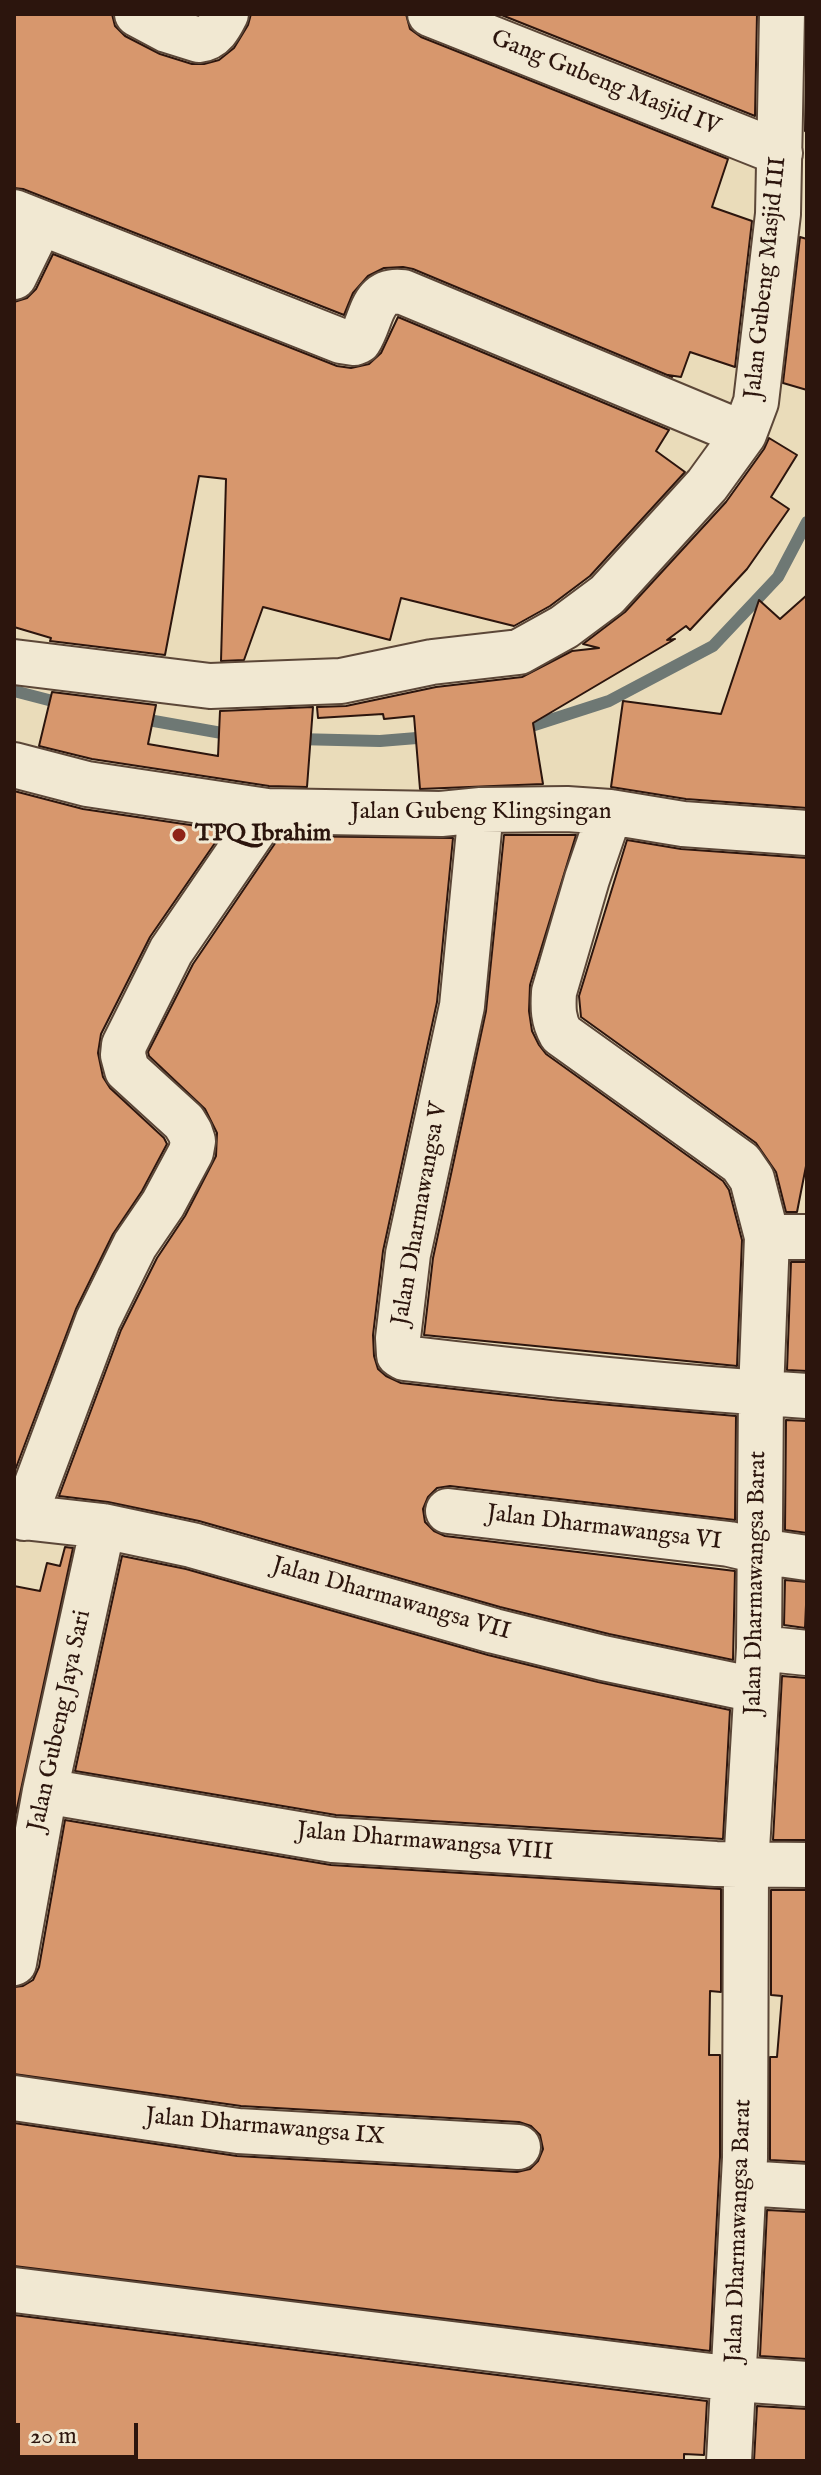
<!DOCTYPE html>
<style>
body{margin:0}
#map{position:relative;width:821px;height:2475px;overflow:hidden;background:#eadcba;font-family:"IM FELL English",serif}
canvas{display:block}
.frame{position:absolute;inset:0;border:16px solid #2c150d;pointer-events:none}
.scale{position:absolute;left:16px;top:2423px;width:122px;height:36px;box-sizing:border-box;border:4px solid #2c150d;border-top:0;padding-left:10px;font-size:24px;line-height:28px;white-space:nowrap;color:#2c150d;-webkit-text-stroke:6px #f1e8d2;paint-order:stroke}
</style>
<div id="map">
<canvas width="821" height="2475"></canvas>
<div class="frame"></div>
<div class="scale">20 m</div>
</div>
<script>
const g = document.querySelector('canvas').getContext('2d');
g.lineJoin = 'round';
function strokePath(path, color, width, dash) { g.strokeStyle = color; g.lineWidth = width; g.lineCap = dash ? 'butt' : 'round'; g.setLineDash(dash || []); g.stroke(path); }
function paint(path, color) { g.fillStyle = color; g.fill(path, 'evenodd'); }
function write(font, color, halo, rows, align = 'center') {
  g.font = font + ' "IM FELL English",serif'; g.lineWidth = 6; g.setLineDash([]); g.textBaseline = 'middle'; g.strokeStyle = halo; g.fillStyle = color; for (const [text, x, y, turn = 0] of rows) {
    g.save(); g.translate(x, y); g.rotate((+turn || 0) * Math.PI / 180); g.textAlign = isNaN(turn) ? turn : align; if (halo) g.strokeText(text, 0, 0); g.fillText(text, 0, 0); g.restore();
  }
}
const stream = new Path2D(`
 M14,691L64,704
 M137,718L233,735
 M519,730L609,701L713,646L778,577L807,522
 M296,739L380,741L429,737`);
const building = new Path2D(`
 M14,14H112L115,26L125,36L160,54L192,64H204L219,60L234,48L248,25L251,14H406L410,29L421,37L728,159L712,207L752,221L735,367L690,352L681,377L668,375L672,377L413,269L403,267L384,268L368,276L353,293L344,315L23,189L14,188Z
 M499,14H757L755,116Z
 M807,14V132L805,131Z
 M800,237L807,239V390L783,383Z
 M53,254L337,366L351,368L369,364L381,353L398,317L669,430L656,451L685,472L590,576L550,606L514,626L401,598L390,640L263,607L244,660L221,661L226,479L199,476L165,655L50,641L51,638L14,627V302L27,298L36,289Z
 M769,438L797,455L771,497L789,509L747,569L690,630L686,626L667,640L675,639L533,723L543,784L420,789L414,716L384,719L383,714L318,718L317,707L346,706L436,687L522,677L572,651L599,648L583,644L625,612L726,502L764,449Z
 M807,595V808L686,799L611,787L623,701L721,714L759,600L780,619Z
 M52,692L156,705L148,744L218,756L220,711L313,707L307,787L269,786L92,759L39,746Z
 M14,791L83,809L224,830L150,937L101,1034L98,1053L103,1077L110,1088L164,1138L167,1144L142,1191L113,1234L76,1309L14,1473Z
 M504,835H576L530,985L529,1011L532,1031L539,1045L546,1054L723,1181L729,1190L742,1240L737,1366L424,1335L433,1258L486,1011Z
 M280,836L453,838L437,1002L383,1251L373,1335L374,1356L378,1369L386,1376L401,1383L552,1400L736,1416L735,1520L450,1486L437,1488L428,1497L423,1509L425,1522L434,1531L445,1536L735,1571L733,1660L609,1634L500,1607L199,1521L108,1502L59,1496L121,1330L157,1258L185,1216L216,1156L217,1133L205,1109L149,1056L148,1052L193,964Z
 M627,840L681,849L807,858V1161L797,1212H786L776,1172L756,1143L581,1017L579,996Z
 M791,1262H807V1371L787,1370Z
 M786,1420L807,1421V1533L785,1530Z
 M65,1547L73,1548L14,1822V1586L40,1591L47,1563L60,1566Z
 M122,1556L186,1569L488,1655L598,1682L730,1710L723,1839L336,1815L75,1771Z
 M785,1580L807,1582L805,1628L784,1625Z
 M782,1676L807,1678V1840H773Z
 M65,1820L331,1865L721,1889V1992L710,1991L709,2055H720V2157L710,2351L14,2266V2123L237,2156L517,2172L530,2169L538,2161L543,2149L540,2135L531,2126L519,2122L241,2106L14,2074V1987L23,1986L33,1980L39,1967Z
 M771,1890H807V2162L770,2160V2057H777L782,1996L771,1995Z
 M767,2210L807,2212V2359L760,2356Z
 M14,2315L707,2401L704,2455L684,2454V2461H14Z
 M757,2406L807,2409V2461H754Z`);
const minor = new Path2D(`
 M137,14L167,30L199,40C214,38 220,26 226,14
 M430,14L780,153
 M14,212L341,341L354,343L359,341C373,319 370,288 403,292L744,434
 M14,277L40,224
 M14,662L210,686L341,681L432,662L519,652L564,627L607,595L707,485L744,434L756,402L778,214L782,14
 M14,765L87,784L267,811L441,814L481,810L567,809L610,812L683,824L807,833
 M481,810L462,1006L408,1254L398,1338L399,1355L404,1358C538,1374 672,1387 807,1396
 M610,812L587,879L554,992C553,1008 553,1020 561,1034L741,1163L752,1179L767,1237L761,1393L759,1648L746,1866L745,2158L729,2461
 M767,1237H807
 M448,1511L729,1544L759,1551L807,1558
 M14,1516L103,1526L192,1545L494,1631L603,1658L756,1690
 M24,1518L98,1320L135,1245L163,1204L191,1152L193,1141L190,1132L184,1122L127,1070L123,1055L124,1045L171,951L267,811
 M759,1648L807,1653
 M45,1791L333,1840L716,1864L807,1865
 M14,1963L45,1791L103,1526
 M14,2098L238,2131L518,2147
 M744,2183L807,2187
 M14,2290L735,2379L807,2384`);
const markers = [
 [179,835,8,"#8f2418"]
];
const streetNames = [
 ["Gang Gubeng Masjid IV",605,84,22],
 ["Jalan Gubeng Masjid III",767,278,-84],
 ["Jalan Gubeng Klingsingan",481,813],
 ["Jalan Dharmawangsa V",421,1214,-80],
 ["Jalan Dharmawangsa VI",604,1529,7],
 ["Jalan Dharmawangsa Barat",757,1583,-89],
 ["Jalan Dharmawangsa VII",391,1600,16],
 ["Jalan Gubeng Jaya Sari",61,1721,-78],
 ["Jalan Dharmawangsa VIII",425,1843,5],
 ["Jalan Dharmawangsa IX",265,2128,5],
 ["Jalan Dharmawangsa Barat",740,2231,-88]
];
const poiNames = [
 ["TPQ Ibrahim",195,835]
];
strokePath(stream, '#6e7874', 12);
paint(building, '#d7976d');
strokePath(building, '#2c150d', 2);
strokePath(minor, '#5c4738', 48);
strokePath(minor, '#f1e8d2', 44);
for (const [x, y, r, color] of markers) { const dot = new Path2D(); dot.arc(x, y, r, 0, 2 * Math.PI); g.fillStyle = color; g.fill(dot); strokePath(dot, '#f1e8d2', 3); }
write('24px', '#2c150d', '#f1e8d2', streetNames);
write('bold 24px', '#2c150d', '#f1e8d2', poiNames, 'left');
</script>
